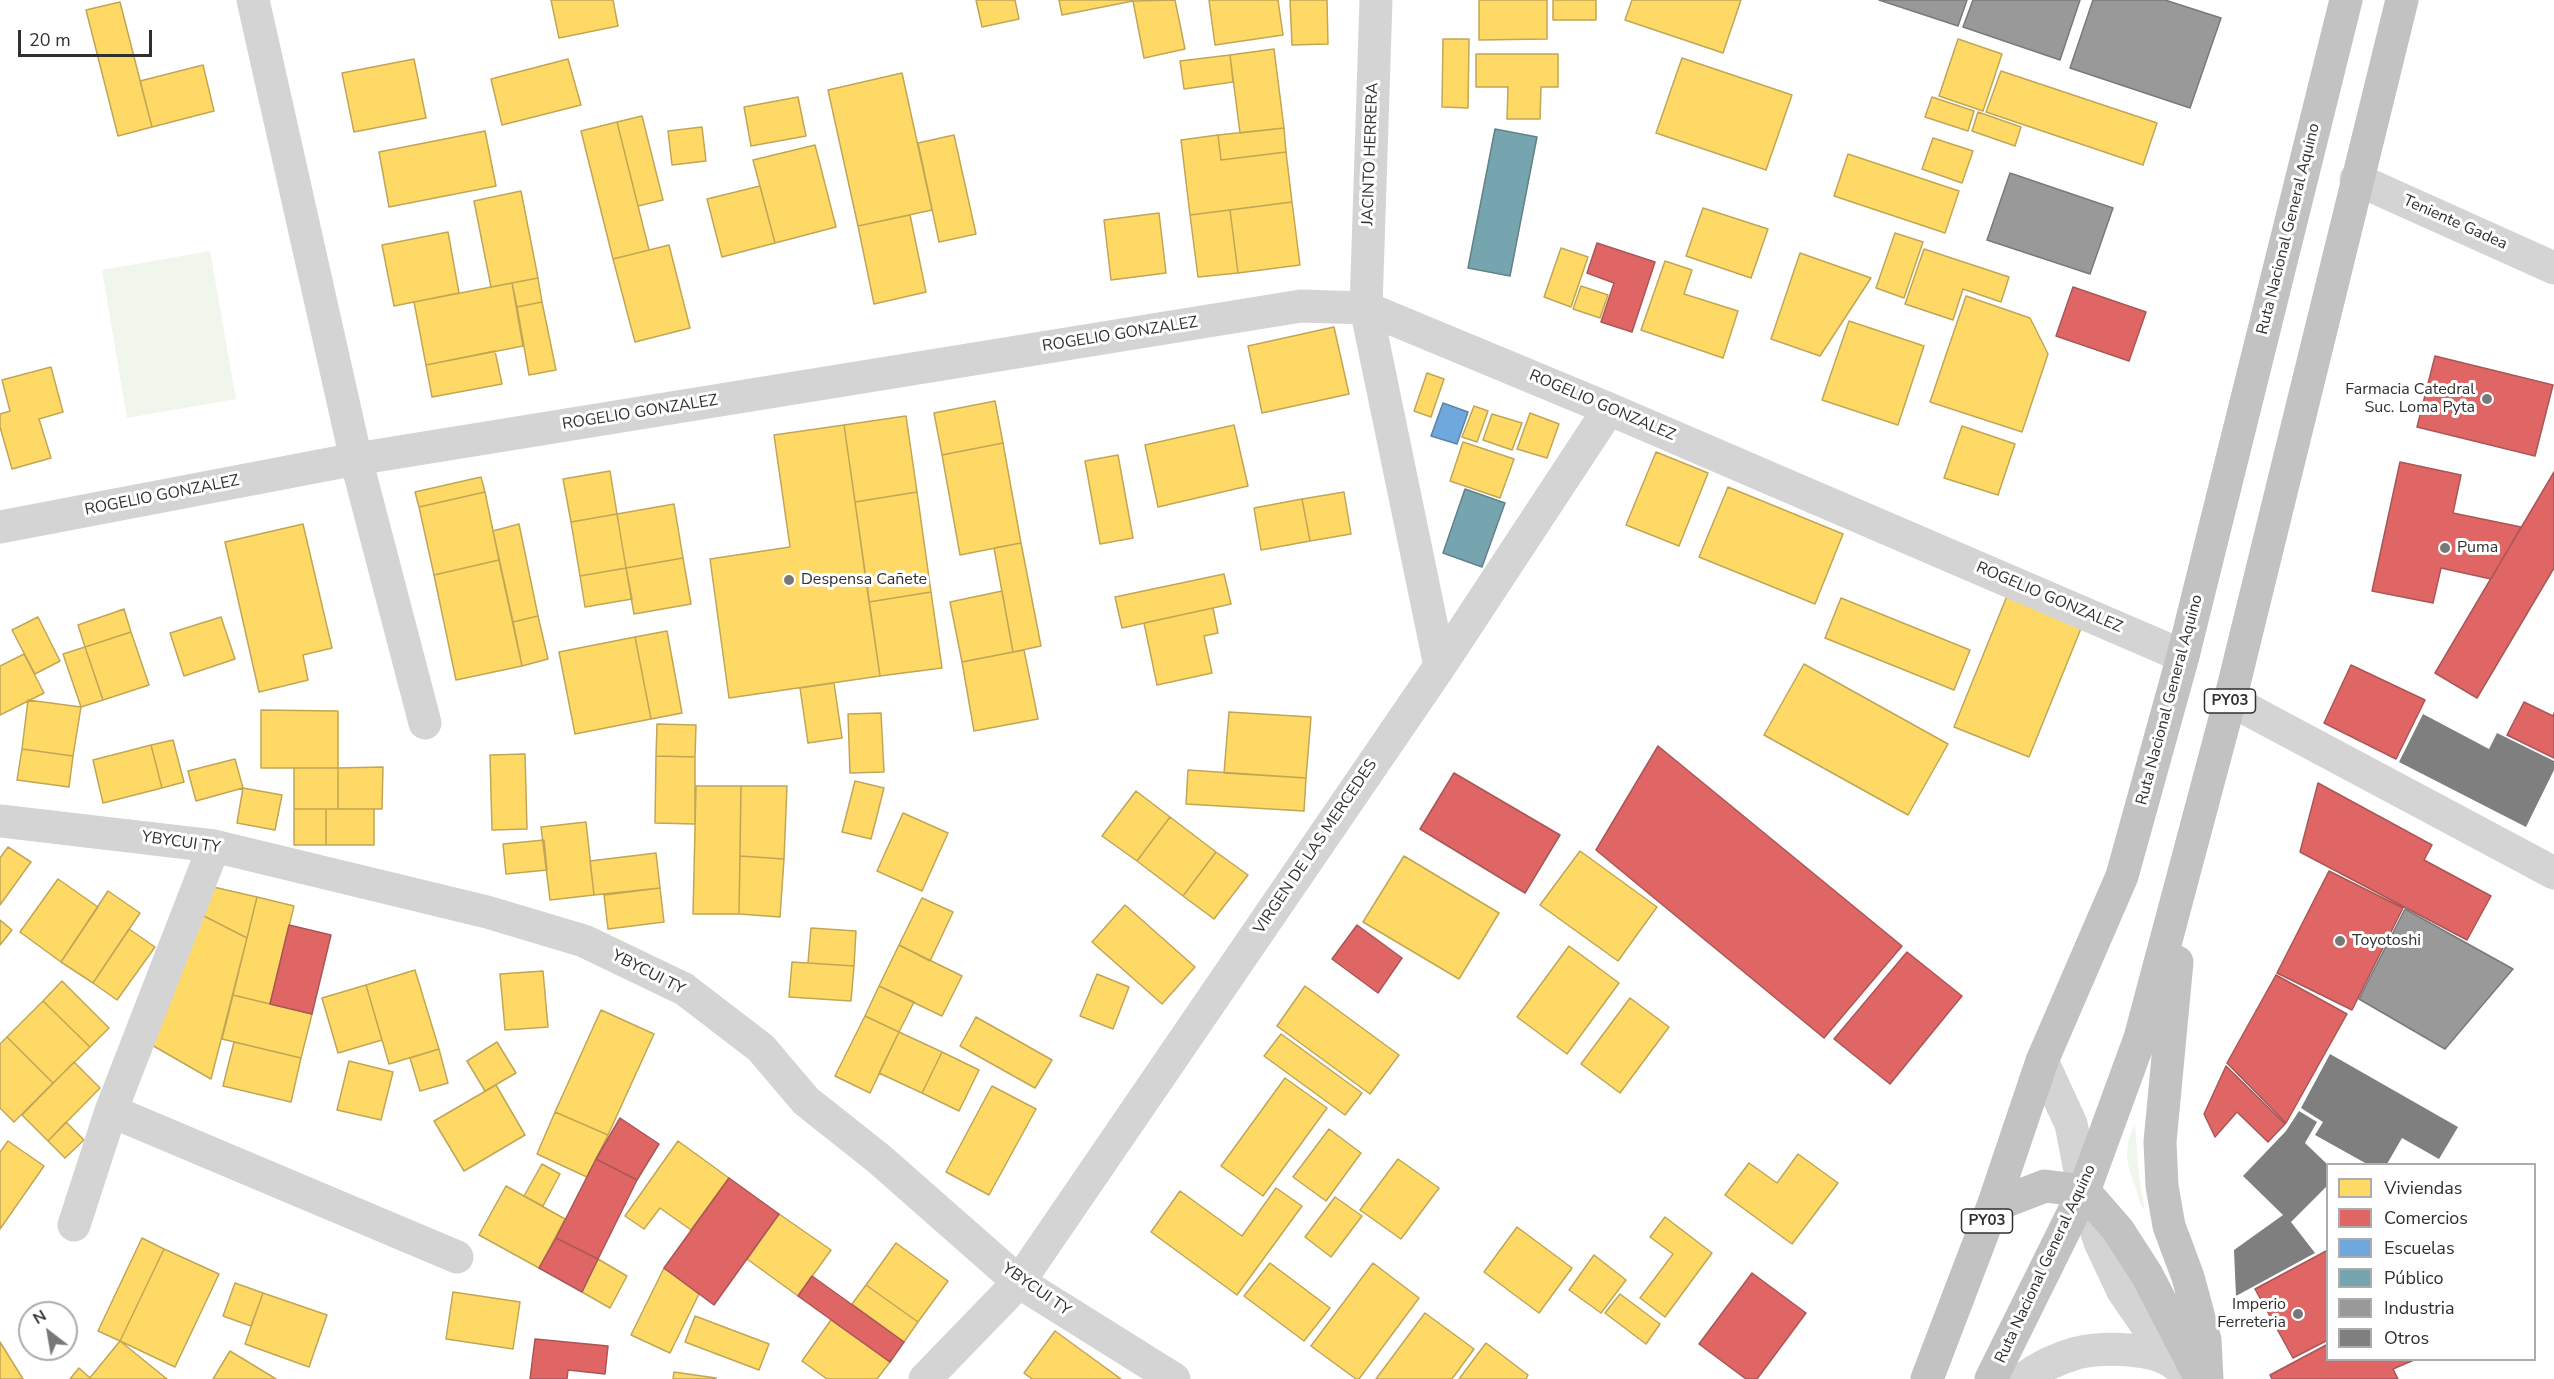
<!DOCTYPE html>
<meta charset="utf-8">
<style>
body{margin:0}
#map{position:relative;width:2554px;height:1379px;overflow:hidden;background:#fff;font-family:"Nunito Sans",sans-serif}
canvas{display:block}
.legend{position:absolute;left:2326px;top:1163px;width:210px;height:198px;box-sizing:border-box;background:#fff;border:2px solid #acacac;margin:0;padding:8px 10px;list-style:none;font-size:18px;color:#303030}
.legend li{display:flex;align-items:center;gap:12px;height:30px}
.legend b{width:30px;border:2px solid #acacac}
.north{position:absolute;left:18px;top:1301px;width:60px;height:60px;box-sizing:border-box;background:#fff;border:2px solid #acacac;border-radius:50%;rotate:329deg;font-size:16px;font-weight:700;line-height:24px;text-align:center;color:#303030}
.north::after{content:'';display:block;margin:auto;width:21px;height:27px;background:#787878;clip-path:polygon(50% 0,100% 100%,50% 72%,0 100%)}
.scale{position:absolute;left:18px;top:30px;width:134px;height:27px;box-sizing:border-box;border:3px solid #303030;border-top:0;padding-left:8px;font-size:18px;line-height:21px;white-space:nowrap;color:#303030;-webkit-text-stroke:4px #fff;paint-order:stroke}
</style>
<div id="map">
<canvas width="2554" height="1379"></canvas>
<ul class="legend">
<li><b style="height:16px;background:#ffd966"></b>Viviendas</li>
<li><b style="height:16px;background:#e06666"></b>Comercios</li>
<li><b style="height:16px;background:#6fa8dc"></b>Escuelas</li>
<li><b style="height:16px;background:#76a5af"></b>Público</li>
<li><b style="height:16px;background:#999"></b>Industria</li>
<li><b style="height:16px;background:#7f7f7f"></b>Otros</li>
</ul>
<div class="north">N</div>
<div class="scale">20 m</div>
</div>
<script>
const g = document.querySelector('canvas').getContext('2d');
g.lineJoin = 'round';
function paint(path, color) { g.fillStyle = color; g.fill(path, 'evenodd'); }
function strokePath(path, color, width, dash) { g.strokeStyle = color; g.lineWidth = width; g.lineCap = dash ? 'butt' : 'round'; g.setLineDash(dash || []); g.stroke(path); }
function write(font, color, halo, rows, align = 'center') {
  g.font = font + ' "Nunito Sans",sans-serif'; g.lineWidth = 6; g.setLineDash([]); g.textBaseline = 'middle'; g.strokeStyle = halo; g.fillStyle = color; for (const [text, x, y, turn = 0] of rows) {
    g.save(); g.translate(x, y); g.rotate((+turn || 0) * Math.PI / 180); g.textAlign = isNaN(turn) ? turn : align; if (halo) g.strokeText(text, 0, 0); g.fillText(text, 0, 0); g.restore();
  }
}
const green = new Path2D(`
 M210,251L236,399L127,418L102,270Z
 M2135,1125L2139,1176L2145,1211C2140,1205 2138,1196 2136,1189C2127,1166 2122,1148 2135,1125Z`);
const homes = new Path2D(`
 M551,0H613L618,26L559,38Z
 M976,0H1015L1019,19L982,27Z
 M1059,0H1133V1L1062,15Z
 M1175,0L1185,49L1144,58L1133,1Z
 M1209,0H1278L1283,35L1215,45Z
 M1290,0H1327L1328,44L1292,45Z
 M1479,0H1547V39L1479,40Z
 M1553,0H1596V20H1553Z
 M1632,0H1741L1723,53L1625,20Z
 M120,2L152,127L118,136L86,10Z
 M1443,39H1469L1468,108L1442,107Z
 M1958,39L2002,54L1983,111L1939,96Z
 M1274,49L1284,128L1240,133L1230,55Z
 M1476,54H1558V87H1541L1540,119H1507L1508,87H1476Z
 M1230,55L1233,82L1184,89L1180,61Z
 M1682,58L1792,95L1766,170L1656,133Z
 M414,59L426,118L354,132L342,73Z
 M568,59L581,105L502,125L491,79Z
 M203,65L214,111L152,127L140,81Z
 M2001,71L2157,123L2143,165L1986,112Z
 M902,73L932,210L858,226L828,90Z
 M798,97L806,136L751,146L744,107Z
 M1932,97L1974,111L1968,131L1925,117Z
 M1978,112L2021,127L2015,146L1972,131Z
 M642,116L663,200L638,206L617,122Z
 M617,122L649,250L613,259L581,131Z
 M702,127L706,161L672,165L668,131Z
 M1284,128L1286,152L1221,160L1218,135Z
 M485,131L496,186L389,207L379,152Z
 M954,135L976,234L939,242L918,143Z
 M1218,135L1221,160L1286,152L1292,202L1190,215L1181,140Z
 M1933,138L1973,151L1962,183L1922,169Z
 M815,145L836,227L775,243L753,160Z
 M1848,154L1959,191L1945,233L1834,196Z
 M760,186L775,243L722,257L707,199Z
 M521,191L538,278L491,287L474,201Z
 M1292,202L1300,265L1238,273L1230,210Z
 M1703,208L1768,229L1751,278L1686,256Z
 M1230,210L1238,273L1198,277L1190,215Z
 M1159,213L1166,273L1111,280L1104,220Z
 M910,215L926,292L874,304L858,226Z
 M448,232L459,293L394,306L382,245Z
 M1895,233L1923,242L1904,298L1876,288Z
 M669,245L690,328L635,342L613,259Z
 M1561,248L1588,257L1571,307L1544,297Z
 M1924,249L2009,277L2001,302L1963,289L1953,320L1905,304Z
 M1800,253L1871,278L1820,356L1771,339Z
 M1665,261L1692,270L1684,294L1738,311L1723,358L1641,330Z
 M538,278L542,302L517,307L512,283Z
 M512,283L523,346L426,365L414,302Z
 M1581,286L1608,295L1600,318L1573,309Z
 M1966,296L2030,318L2048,354L2022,432L1930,402Z
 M542,302L556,370L529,375L517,307Z
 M1849,321L1924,346L1898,425L1822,400Z
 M1334,327L1349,394L1262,413L1248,346Z
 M495,351L502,384L432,397L426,365Z
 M51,367L63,412L39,419L51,458L12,469L0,427V414L10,411L2,380Z
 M1427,373L1444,379L1431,417L1414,411Z
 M995,401L1003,443L942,455L934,413Z
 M1474,406L1488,411L1477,442L1462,437Z
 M1530,413L1559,424L1547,458L1517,449Z
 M1492,414L1522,423L1512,450L1483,440Z
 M906,416L917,492L855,502L844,425Z
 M844,425L880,676L729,698L710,559L790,547L774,435Z
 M1234,425L1248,486L1158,507L1145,445Z
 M1962,426L2015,444L1998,495L1944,478Z
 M1463,442L1514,459L1500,498L1450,481Z
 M1003,443L1021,543L960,555L942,455Z
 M1656,452L1708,473L1679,546L1626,525Z
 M1118,455L1133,538L1100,544L1085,461Z
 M610,471L617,514L571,522L563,479Z
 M481,477L485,492L419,507L415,492Z
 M1728,487L1843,534L1815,604L1699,557Z
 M485,492L499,560L434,575L419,507Z
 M917,492L931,592L869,602L855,502Z
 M1344,492L1351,534L1310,541L1302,499Z
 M1302,499L1310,541L1261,550L1254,508Z
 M674,504L683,558L626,568L617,514Z
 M617,514L626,568L580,576L571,522Z
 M303,524L332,648L303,655L308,680L259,692L225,542Z
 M519,524L538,616L513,622L493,531Z
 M1021,543L1041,646L1013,652L994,548Z
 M683,558L691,604L634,614L626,568Z
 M499,560L522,666L456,680L434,575Z
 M626,568L632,599L585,607L580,576Z
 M1224,574L1231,604L1122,628L1115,597Z
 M1002,591L1013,652L962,662L950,602Z
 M931,592L942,668L880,676L869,602Z
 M2007,596L2082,626L2029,757L1954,727Z
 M1841,598L1970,650L1954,690L1825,638Z
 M1213,608L1218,633L1204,636L1212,673L1157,685L1144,623Z
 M124,609L131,632L85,647L78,625Z
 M538,616L548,659L522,666L513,622Z
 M38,617L60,661L35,674L12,630Z
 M221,617L235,659L184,676L170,633Z
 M667,631L682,713L651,719L635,637Z
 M131,632L149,685L103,700L85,647Z
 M635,637L651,719L575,734L559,652Z
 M85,647L103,700L81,707L63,654Z
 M1024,650L1038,719L974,731L962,662Z
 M24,654L44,693L0,715V666Z
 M1804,664L1948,744L1908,815L1764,735Z
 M834,683L842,738L808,743L800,688Z
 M28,700L81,707L73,756L22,749Z
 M261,710L338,711V768H261Z
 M1229,712L1311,717L1306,778L1224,773Z
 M881,713L884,772L850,773L848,714Z
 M657,724L696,725L695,757L656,756Z
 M173,740L184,782L162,788L151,745Z
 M151,745L162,788L103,803L93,760Z
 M22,749L73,756L69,787L17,780Z
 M525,754L527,829L492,830L490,755Z
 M656,756L695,757V824L655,823Z
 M235,759L243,788L196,801L188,771Z
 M383,767L382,809H338V768Z
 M294,768H338V809H294Z
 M1188,770L1306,778L1304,811L1186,804Z
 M855,781L884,788L871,839L842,832Z
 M696,786H741L739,914H693Z
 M741,786H787L784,859L740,856Z
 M243,788L282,795L275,830L237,823Z
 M1136,791L1170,817L1137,861L1102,836Z
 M294,809H326V845H294Z
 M326,809H374V845H326Z
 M903,813L948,833L922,891L877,871Z
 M1170,817L1216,852L1183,896L1137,861Z
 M586,822L594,895L550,900L541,827Z
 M544,840L547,870L506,874L503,844Z
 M8,847L31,862L0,905V858Z
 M1580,851L1657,907L1618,961L1540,905Z
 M1216,852L1248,875L1214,919L1183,896Z
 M656,853L660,888L594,895L590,861Z
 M740,856L784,859L780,917L739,914Z
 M1404,856L1499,913L1459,979L1363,922Z
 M58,879L98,907L61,962L20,932Z
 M209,886L257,897L247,938L202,915Z
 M660,888L664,922L608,929L604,895Z
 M108,891L140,913L93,983L61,962Z
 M257,897L294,906L270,1004L233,995Z
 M922,898L953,912L930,961L899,945Z
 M1125,905L1195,967L1162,1004L1092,942Z
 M202,915L247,938L211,1079L150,1044Z
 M0,920L12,930L0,945Z
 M811,928L856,931L854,966L808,963Z
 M129,929L155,947L117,1000L93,983Z
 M899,945L962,976L942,1016L879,986Z
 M1569,946L1619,983L1567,1054L1517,1017Z
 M792,962L854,966L851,1001L789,997Z
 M415,970L439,1049L389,1064L366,985Z
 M543,971L548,1027L505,1030L500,974Z
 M1097,974L1129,987L1113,1029L1080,1016Z
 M62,981L109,1028L90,1047L43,1001Z
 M366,985L382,1040L338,1053L322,998Z
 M879,986L914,1002L899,1032L865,1016Z
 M1305,986L1399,1055L1370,1094L1277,1026Z
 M233,995L312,1014L301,1058L222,1039Z
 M1630,998L1669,1027L1620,1093L1581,1064Z
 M43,1001L90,1047L53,1083L7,1037Z
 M601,1010L654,1034L608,1135L555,1112Z
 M865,1016L899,1032L870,1093L835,1076Z
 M976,1017L1052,1060L1035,1088L960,1046Z
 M899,1032L942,1052L922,1093L879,1073Z
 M1281,1034L1362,1093L1345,1115L1264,1056Z
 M7,1037L53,1083L14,1122L0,1108V1044Z
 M234,1042L301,1058L291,1102L223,1086Z
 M497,1042L516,1073L485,1091L467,1061Z
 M439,1049L448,1083L420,1091L410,1058Z
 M942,1052L979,1070L959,1111L922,1093Z
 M349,1061L393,1072L381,1120L337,1110Z
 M74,1062L100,1088L48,1141L22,1115Z
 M1285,1078L1327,1108L1263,1196L1221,1166Z
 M496,1085L525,1135L464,1171L434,1121Z
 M992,1086L1036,1109L989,1195L946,1172Z
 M555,1112L608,1135L587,1177L537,1154Z
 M66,1122L84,1140L65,1158L48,1141Z
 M1329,1129L1361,1153L1326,1201L1293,1177Z
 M8,1141L44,1166L0,1229V1152Z
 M678,1141L729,1178L691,1230L660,1208L644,1229L625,1216Z
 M1798,1154L1838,1183L1792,1244L1725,1195L1749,1163L1777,1183Z
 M1398,1159L1439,1188L1401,1239L1360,1210Z
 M542,1164L560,1174L543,1206L524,1196Z
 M506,1186L565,1219L539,1268L479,1235Z
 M1276,1188L1302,1206L1237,1295L1151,1232L1180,1191L1242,1236Z
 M1335,1197L1362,1216L1331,1257L1305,1237Z
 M779,1214L831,1250L798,1296L747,1259Z
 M1665,1217L1712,1253L1665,1317L1640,1298L1673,1254L1650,1237Z
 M1517,1227L1572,1268L1539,1313L1484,1272Z
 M142,1238L164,1249L120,1341L98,1331Z
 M896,1243L948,1281L918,1322L866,1285Z
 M164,1249L219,1274L175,1367L120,1341Z
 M1594,1255L1626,1280L1601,1313L1569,1290Z
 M598,1259L627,1276L610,1308L582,1292Z
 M1270,1263L1330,1308L1304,1341L1244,1296Z
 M1373,1263L1419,1298L1359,1379H1356L1311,1346Z
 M664,1268L699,1294L670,1353L631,1335Z
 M235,1283L263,1293L251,1326L223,1316Z
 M866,1285L918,1322L904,1342L852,1304Z
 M453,1292L520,1302L513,1349L446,1339Z
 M263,1293L327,1315L309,1367L245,1344Z
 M1620,1294L1660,1324L1646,1344L1605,1313Z
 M1425,1313L1474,1349L1452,1379H1376Z
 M695,1316L769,1344L759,1370L685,1342Z
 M831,1320L890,1362L877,1379H827L802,1361Z
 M1055,1331L1121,1379H1032L1024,1373Z
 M120,1341L167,1379H89Z
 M0,1342L23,1379H0Z
 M1486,1343L1528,1375L1526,1379H1459Z
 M230,1351L276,1379H213Z
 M79,1368L90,1378L89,1379H70Z
 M674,1372L716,1378V1379H673Z`);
const shops = new Path2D(`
 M1597,243L1655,262L1632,332L1601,322L1614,283L1587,273Z
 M2073,287L2146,312L2129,361L2056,336Z
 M2435,356L2553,385L2535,456L2417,427Z
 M2400,462L2461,475L2453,513L2521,527L2491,579L2441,568L2433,603L2372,591Z
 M2554,472V568L2477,698L2435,673Z
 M2351,665L2425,700L2396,759L2324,723Z
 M2524,702L2553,716L2554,713V758L2507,735Z
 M1658,746L1902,946L1824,1038L1596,850Z
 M1454,773L1560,835L1525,893L1420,829Z
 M2318,783L2432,845L2424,860L2491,896L2467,940L2300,852Z
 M2329,871L2403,908L2352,1010L2277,973Z
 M289,925L331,935L312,1014L270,1004Z
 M1357,925L1402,958L1378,993L1332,959Z
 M1907,952L1962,996L1890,1084L1834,1039Z
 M2276,975L2347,1014L2286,1123L2227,1063Z
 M2226,1066L2285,1124L2268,1142L2237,1112L2215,1137L2204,1114Z
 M620,1118L659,1144L637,1180L596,1159Z
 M596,1159L637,1180L598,1259L556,1238Z
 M729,1178L779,1214L714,1305L664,1268Z
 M556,1238L598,1259L582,1292L539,1268Z
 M2328,1250V1340L2293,1358L2255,1289Z
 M1752,1273L1806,1313L1757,1379H1746L1699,1344Z
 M812,1276L904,1342L890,1362L798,1296Z
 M535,1339L608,1346L605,1374L568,1370L567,1379H530Z
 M2328,1344V1360H2414L2393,1369L2398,1379H2272L2270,1375Z`);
const schools = new Path2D(`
 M1443,403L1468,412L1457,444L1431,436Z`);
const public = new Path2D(`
 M1495,129L1537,137L1510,276L1468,268Z
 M1465,489L1505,503L1482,567L1443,553Z`);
const industry = new Path2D(`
 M1879,0H1967L1958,26Z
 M1973,0H2080L2060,60L1963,27Z
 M2093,0H2165L2221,18L2190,108L2070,68Z
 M2010,173L2113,208L2090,274L1987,240Z
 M2405,909L2513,969L2445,1049L2359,999Z`);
const building = new Path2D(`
 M2423,714L2489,749L2497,733L2554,761V770L2526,827L2399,762Z
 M2330,1054L2458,1127L2439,1159L2402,1138L2387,1164H2367L2315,1135L2323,1122L2301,1108Z
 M2299,1111L2317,1122L2305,1143L2328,1165V1185L2291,1222L2315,1253L2236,1296L2234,1250L2283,1215L2243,1176L2286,1131Z`);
const minor = new Path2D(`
 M253,0L356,459L425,723
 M1376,0L1366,308L1440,666
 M2356,179L2554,268
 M0,527L356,459L1301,306L1366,308L1609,409L2183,656
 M2230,700L2554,873
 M0,821L214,846L487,912L584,941L684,989L761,1048L806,1101L878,1158L1019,1282L1174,1379
 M2042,1061L2071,1124L2084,1191L2100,1242L2123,1291L2156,1339L2194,1379
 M111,1111L457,1257
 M74,1225L111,1111L214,846
 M925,1379L1019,1282L1440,666L1609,409
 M2023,1379C2038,1368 2059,1358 2077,1353C2103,1347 2156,1347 2176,1365`);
const highway = new Path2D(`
 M2177,962L2160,1142L2162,1186L2169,1226L2188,1277L2205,1340L2207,1379
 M1993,1206L2045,1186L2084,1191L2118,1230L2147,1275L2200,1377
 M1927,1379L1993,1206L2042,1061L2122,876L2183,656L2346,0
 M1991,1379L2084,1191L2140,1038L2230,700L2402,0`);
const markers = [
 [2487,399,6,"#787878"],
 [2445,548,6,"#787878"],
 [789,580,6,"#787878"],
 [2340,941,6,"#787878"],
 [2298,1314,6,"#787878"]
];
const shields = [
 [2230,701,51],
 [1987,1221,51]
];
const shieldNames = [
 ["PY03",2230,701],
 ["PY03",1987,1221]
];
const streetNames = [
 ["JACINTO HERRERA",1371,154,-88],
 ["Teniente Gadea",2455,223,24],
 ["Ruta Nacional General Aquino",2289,229,-76],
 ["ROGELIO GONZALEZ",1120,335,-9],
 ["ROGELIO GONZALEZ",1602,406,23],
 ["ROGELIO GONZALEZ",640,413,-9],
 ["ROGELIO GONZALEZ",162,496,-11],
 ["ROGELIO GONZALEZ",2049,598,23],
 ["Ruta Nacional General Aquino",2170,700,-75],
 ["YBYCUI TY",181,843,8],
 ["VIRGEN DE LAS MERCEDES",1316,847,-56],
 ["YBYCUI TY",648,973,27],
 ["Ruta Nacional General Aquino",2046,1264,-65],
 ["YBYCUI TY",1036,1290,35]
];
const poiNames = [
 ["Farmacia Catedral",2475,390,"right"],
 ["Suc. Loma Pyta",2475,408,"right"],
 ["Puma",2457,548],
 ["Despensa Cañete",801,580],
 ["Toyotoshi",2352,941],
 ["Imperio",2286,1305,"right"],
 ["Ferreteria",2286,1323,"right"]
];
paint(green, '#f0f6ec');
paint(homes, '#ffd966');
strokePath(homes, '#c1a656', 1.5);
paint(shops, '#e06666');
strokePath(shops, '#ab5656', 1.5);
paint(schools, '#6fa8dc');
strokePath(schools, '#5c84a8', 1.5);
paint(public, '#76a5af');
strokePath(public, '#618289', 1.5);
paint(industry, '#999');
strokePath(industry, '#7a7a7a', 1.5);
paint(building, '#7f7f7f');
strokePath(minor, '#d4d4d4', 33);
strokePath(highway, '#c2c2c2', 33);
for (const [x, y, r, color] of markers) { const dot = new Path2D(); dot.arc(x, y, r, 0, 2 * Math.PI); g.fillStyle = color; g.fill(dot); strokePath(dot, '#fff', 2); }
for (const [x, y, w] of shields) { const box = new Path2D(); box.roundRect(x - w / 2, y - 12, w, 24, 4.5); g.fillStyle = '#fff'; g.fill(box); strokePath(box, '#303030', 1.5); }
write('bold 15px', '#303030', null, shieldNames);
write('16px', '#303030', '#fff', streetNames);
write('16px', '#303030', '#fff', poiNames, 'left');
</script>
